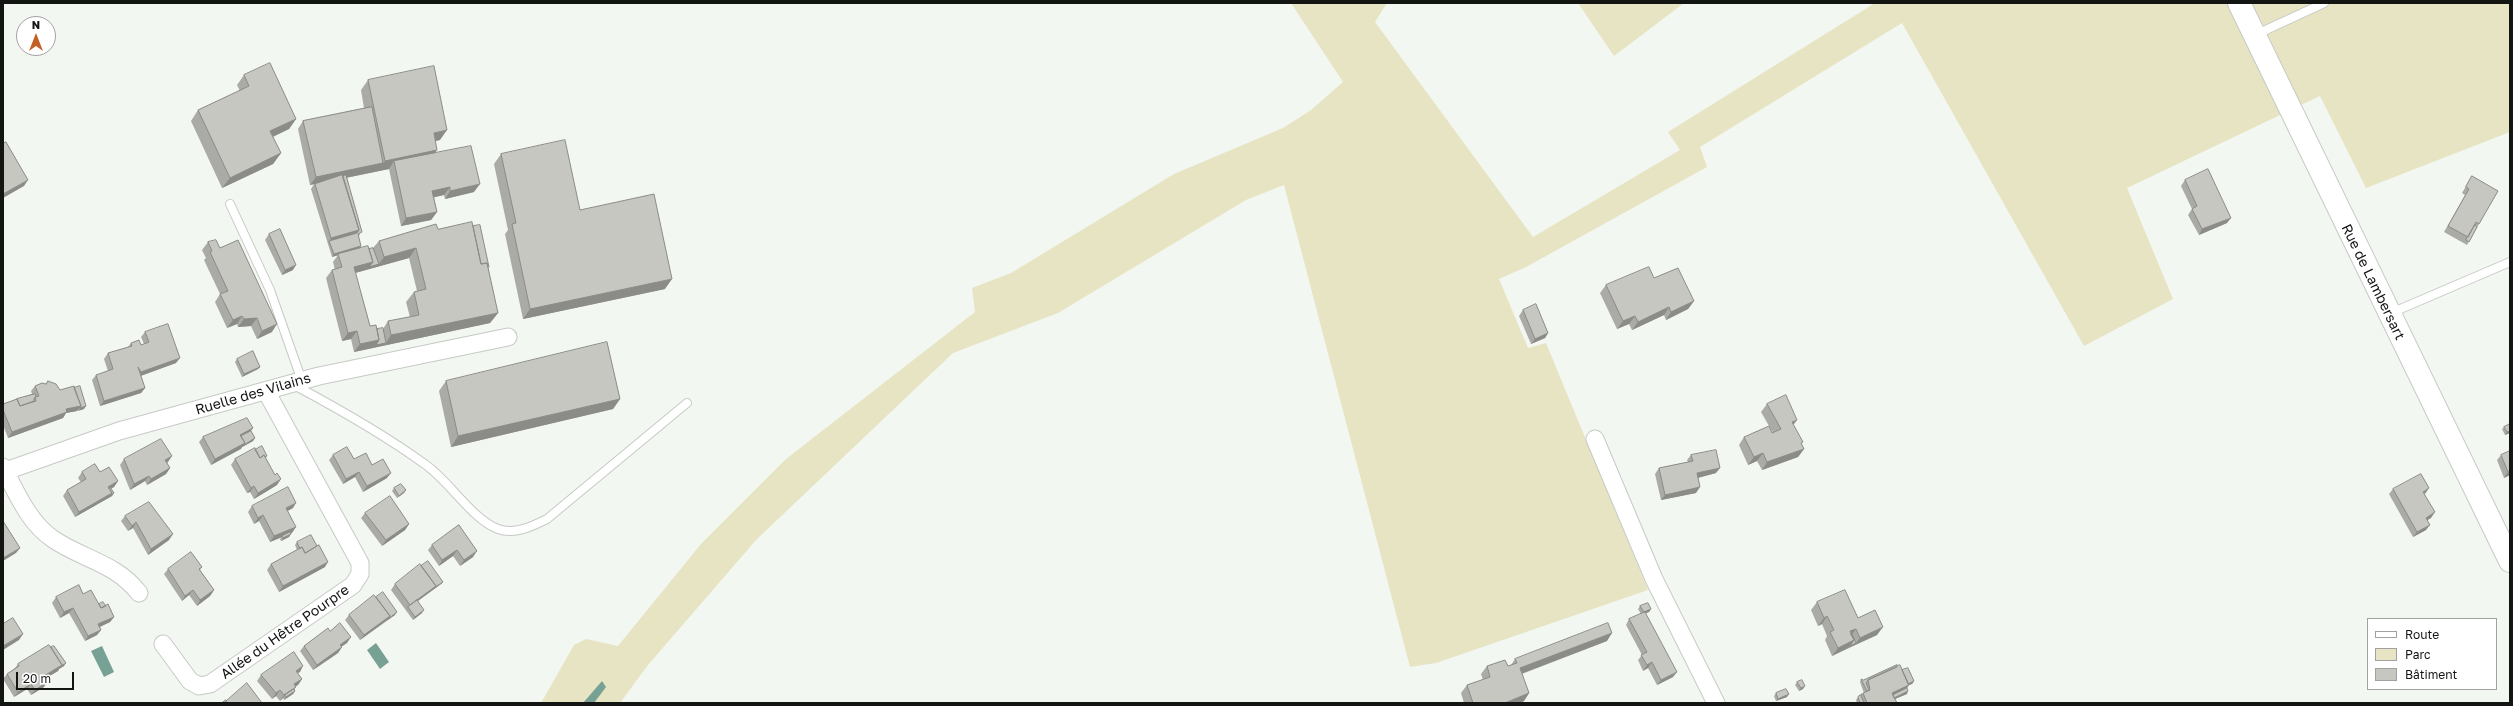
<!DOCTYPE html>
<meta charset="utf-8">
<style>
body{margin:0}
#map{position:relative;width:2513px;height:706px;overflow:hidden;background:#f3f7f1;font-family:"Golos Text",sans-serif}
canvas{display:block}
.frame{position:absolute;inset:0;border:4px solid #131513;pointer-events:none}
.legend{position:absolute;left:2367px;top:618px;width:130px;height:72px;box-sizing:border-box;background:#fff;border:1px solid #a1a1a1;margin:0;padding:5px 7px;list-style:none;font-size:12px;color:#131513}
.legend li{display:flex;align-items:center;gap:8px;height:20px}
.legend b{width:20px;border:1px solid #a1a1a1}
.north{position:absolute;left:16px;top:16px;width:40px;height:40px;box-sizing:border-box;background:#fff;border:1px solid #a1a1a1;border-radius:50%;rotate:0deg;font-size:11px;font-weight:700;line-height:16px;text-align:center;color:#131513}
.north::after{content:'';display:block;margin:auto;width:14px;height:18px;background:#c36026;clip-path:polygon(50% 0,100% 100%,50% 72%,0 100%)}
.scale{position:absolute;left:16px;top:672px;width:58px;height:18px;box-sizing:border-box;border:2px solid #131513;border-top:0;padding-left:5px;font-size:12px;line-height:14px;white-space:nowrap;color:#131513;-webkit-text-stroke:3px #fff;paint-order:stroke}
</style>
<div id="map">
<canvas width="2513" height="706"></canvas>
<div class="frame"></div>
<ul class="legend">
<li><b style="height:5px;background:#fff"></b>Route</li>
<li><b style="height:11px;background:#e7e4c3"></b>Parc</li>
<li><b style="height:11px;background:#c6c7c1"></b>Bâtiment</li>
</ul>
<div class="north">N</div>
<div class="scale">20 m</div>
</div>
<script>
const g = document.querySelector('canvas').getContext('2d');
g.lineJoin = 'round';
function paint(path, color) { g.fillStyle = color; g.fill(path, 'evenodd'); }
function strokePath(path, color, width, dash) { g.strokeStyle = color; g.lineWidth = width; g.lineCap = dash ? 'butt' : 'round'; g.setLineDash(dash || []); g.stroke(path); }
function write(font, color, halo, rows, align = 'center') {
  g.font = font + ' "Golos Text",sans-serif'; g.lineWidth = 3; g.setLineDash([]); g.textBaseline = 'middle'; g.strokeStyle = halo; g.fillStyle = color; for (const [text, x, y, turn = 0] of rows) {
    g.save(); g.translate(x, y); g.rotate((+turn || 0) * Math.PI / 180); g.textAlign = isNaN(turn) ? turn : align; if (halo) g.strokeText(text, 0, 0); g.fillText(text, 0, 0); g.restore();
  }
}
const green = new Path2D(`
 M1291,3H1387L1375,22L1533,237L1680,150L1668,132L1875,3H2510V132L2366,188L2320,96L2127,188L2173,299L2084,346L1902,23L1700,147L1707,167L1526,267L1499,279L1528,348L1546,343L1648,590L1436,663L1410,667L1284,185L1246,200L1058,313L953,353L756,540L648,665L620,703H541L574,645L586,639L618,646L701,544L786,459L975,312L972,288L1011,273L1174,174L1283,128L1311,110L1343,82Z
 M1578,3H1684L1614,56Z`);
const water = new Path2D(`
 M376,643L389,662L380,669L367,650Z
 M102,646L114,672L104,677L91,651Z
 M602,681L606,687L594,703H583Z`);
const lane = new Path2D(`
 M2255,35L2324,3
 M230,204L270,290L302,381
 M2391,313L2510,262
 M294,385C339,409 385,435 426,465C450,482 472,519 498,529C515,535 533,526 547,519L687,403`);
const street = new Path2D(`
 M1595,439L1654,579L1716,703
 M3,467C16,492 29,523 53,539C82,559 116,563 139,593
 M3,472L119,431L319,376L508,337
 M163,644L190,681L199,686L210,684L353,585L360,574V563L266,391`);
const secondary = new Path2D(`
 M2239,3L2510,561`);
const wall = new Path2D(`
 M244,75L296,119L289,129L273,137L281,153L273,164L222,188L191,121L198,110L240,91L237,85Z
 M368,80L440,140L435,141L436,153L474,192L445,199L444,195L434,197L437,212L431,220L401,226L389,169L346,178L360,235L358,236L361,246L359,248L369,249L373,248L379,241L438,229L473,226L488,268L498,313L490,323L354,352L351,339L342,341L326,278L332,270H335L333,262L338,255L332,257L311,189L314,184L310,185L298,129L303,121L364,108L361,90ZM409,258L417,291L414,292L406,302L410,317L388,321L383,329H377L370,326L355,273Z
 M501,154L580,210L665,289L523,319L505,234L508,230L494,164Z
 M2472,176L2479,224L2467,245L2444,232L2465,195L2462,193Z
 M2185,180L2227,223L2199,235L2188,215L2192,209L2181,186Z
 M269,234L293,270L282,275L265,240Z
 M208,242L220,248L272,332L257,339L251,326L238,327L237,324L227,328L215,302L220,294L204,260L206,258L202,250Z
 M1654,278L1694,301L1688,309L1666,320L1664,315L1632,330L1629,324L1617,329L1600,293L1606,285Z
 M1523,310L1548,333L1545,338L1531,344L1519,316Z
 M145,332L176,363L141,376L145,388L141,393L100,406L92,380L96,375L108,371L104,359L108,353L128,347L131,343L141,345L144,344L141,337Z
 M237,359L260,367L258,369L242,377L235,362Z
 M446,381L620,399L613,409L451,447L439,391Z
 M35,386L60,390L84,409L78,410L77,411L66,413L63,418L8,438L3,425V404L32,394L31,391Z
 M1767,404L1793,425L1804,449L1798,457L1762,470L1757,461L1748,465L1739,445L1744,437L1773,433L1761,412Z
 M2510,424V433L2505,435L2502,429L2504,427Z
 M253,428L251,431L255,438L253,441L211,465L199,442L203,437Z
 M255,450L266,458L277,485L254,499L250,492L247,493L231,465L235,459Z
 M333,455L354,459L372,465L387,478L363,492L355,477L343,484L329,460Z
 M1691,455L1716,473L1698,478L1696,493L1661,500L1655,474L1659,468L1688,462L1687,460Z
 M2501,455L2510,475L2504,478L2497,460Z
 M124,459L168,462L167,463L170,468L166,474L147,485L145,481L130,490L120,465Z
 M82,472H100L118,481L114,487L111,489L114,493L112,496L75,517L63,496L67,490L81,482L78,478Z
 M394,488L406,490L404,493L397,498L392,491Z
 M2393,489L2425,494L2431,518L2427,520L2426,530L2413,537L2389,494Z
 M252,506L293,508L287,511L292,533H291L289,537L281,541L280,539L282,537L270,542L259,521L254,524L248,512Z
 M365,513L409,524L405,530L382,546L361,518Z
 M125,516L169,540L148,555L133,528L128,531L121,521Z
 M459,525L473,557L460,566L453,556L439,566L428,550L432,545Z
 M297,542L317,546L325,567L279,592L267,570L271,564L297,550L295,545Z
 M421,566L443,582L441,584L418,601L422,613L413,620L391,590L395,584Z
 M202,567L200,570L214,590L210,596L197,606L189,595L182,601L164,574L168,569Z
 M83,594L99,604L106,606L114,617L110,622L100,627L101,630L97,635L85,641L69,613L60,618L52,603L56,597Z
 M376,597L395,615L360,640L345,620L349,615Z
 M1817,602L1858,618L1877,635L1832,656L1825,640L1827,636L1822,624L1818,626L1811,610Z
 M1640,606L1651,609L1649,612L1645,613L1673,677L1657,685L1648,668L1643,671L1638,660L1642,655L1626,625L1629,619L1641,614L1638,609Z
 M330,631L347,643L341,647H342L338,653L313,670L300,651L304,646Z
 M1607,641L1522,674L1529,693L1524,701L1520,703H1464L1461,693L1467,685L1483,680L1481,674L1487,666H1508L1511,665L1515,659Z
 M18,664L64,666L59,669L58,671L45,678L44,687L31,695L27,689L14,697L3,679L7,674L15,668Z
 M1897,667L1902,670L1914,681L1912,684L1909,685L1907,688V694L1895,699L1897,703H1857L1856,700L1858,697L1864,693L1860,682L1861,679L1863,680Z
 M300,672L297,673L302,679L298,685L295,686L294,690L295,691L293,694L284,700L283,698L280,701L276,696L272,699L257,681L261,675Z
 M1797,682L1803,689L1799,691L1795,685Z
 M1776,693L1787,697L1776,701L1774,696Z`);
const shadedWall = new Path2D(`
 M296,119L289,129L263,141L270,131Z
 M447,130L440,140L426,143L434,133Z
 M437,150L430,161H394L389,169L310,185L316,177L383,163L385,161Z
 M281,153L273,164L222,188L230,178Z
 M28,180L24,186L3,198V194Z
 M480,184L474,192L445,199L450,191Z
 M450,187L444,195L427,199L432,191Z
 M437,212L431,220L401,226L406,218Z
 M2231,218L2227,223L2199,235L2202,229Z
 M359,230L355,235L329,241L328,244L331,238Z
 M361,246L359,249L332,257L334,254Z
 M416,248L409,258L348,275L354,267L373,262L379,264L384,257Z
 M296,265L293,270L282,275L285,270Z
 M672,279L665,289L523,319L530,309Z
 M1694,301L1688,309L1666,320L1671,312Z
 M1669,307L1664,315L1632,330L1638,322Z
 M498,313L490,323L354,352L360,344L379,340L386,343L391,335Z
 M242,316L237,324L227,328L233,320Z
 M1635,316L1629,324L1617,329L1623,321Z
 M257,318L251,326L238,327L244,319Z
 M277,324L272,332L257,339L262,331Z
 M357,331L351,339L342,341L348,333Z
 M1548,333L1545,338L1531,344L1535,339Z
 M180,358L176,363L137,377L141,372Z
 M260,367L258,369L242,377L244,374Z
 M145,388L141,393L100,406L104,401Z
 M620,399L613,409L451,447L458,436Z
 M81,406L77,411L66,413L63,418L8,438L12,432L66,409Z
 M86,406L84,409L78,411L80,408Z
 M1797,420L1791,428L1792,422Z
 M253,428L249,433L239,439L240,435Z
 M2510,431V433L2505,435L2507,432Z
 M255,438L253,441L242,447L241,449L211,465L215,459L245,443Z
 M1804,449L1798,457L1762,470L1767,462Z
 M1763,453L1757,461L1748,465L1754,457Z
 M172,456L168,462L161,466L165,460Z
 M170,468L166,474L147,485L151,479Z
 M1720,468L1716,473L1693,479L1697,473Z
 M2510,471V475L2504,478L2508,472Z
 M359,472L355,477L343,484L346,479Z
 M391,473L387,478L363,492L367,486Z
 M149,476L145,481L130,490L134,484Z
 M281,479L277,485L254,499L258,493Z
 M118,481L114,487L107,491L108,487Z
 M254,486L250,492L247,493L251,488Z
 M1700,487L1696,493L1661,500L1665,495Z
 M2429,488L2425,494L2423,492Z
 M406,490L404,493L397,498L399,496Z
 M112,493H114L112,496L75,517L79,512Z
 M296,503L293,508L282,514L286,508Z
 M2435,512L2431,518L2422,523L2426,518Z
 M263,515L259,521L254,524L258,518Z
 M136,522L133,528L128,531L132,526Z
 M409,524L405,530L382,546L386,540Z
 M2430,525L2426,530L2413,537L2417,532Z
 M296,527L292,533L270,542L274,536Z
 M173,534L169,540L148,555L151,549Z
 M291,534L289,537L281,541L283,538Z
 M20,548L16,553L3,561V558Z
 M457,550L453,556L439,566L442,560Z
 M477,551L473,557L460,566L464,560Z
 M328,562L325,567L279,592L283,586Z
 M443,582L441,584L408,608V607L406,610L410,605L436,586Z
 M193,590L189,595L182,601L185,596Z
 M214,590L210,596L197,606L200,600Z
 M73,608L69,613L60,618L64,612Z
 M1651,609L1649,612L1642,615L1644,612Z
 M424,610L422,613L413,620L415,617Z
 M397,612L395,615L386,621L388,619Z
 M390,616L386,621L360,640L364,635Z
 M1827,616L1822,624L1818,626L1824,618Z
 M114,617L110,622L95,629L98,624Z
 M1883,627L1877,635L1848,648L1850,646L1856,643L1860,638Z
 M1856,629L1850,637V631Z
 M101,630L97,635L85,641L88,636Z
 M1612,633L1607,641L1515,676L1520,668Z
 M23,634L19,640L3,650V646Z
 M351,637L347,643L336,650L340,645Z
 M1854,640L1848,648L1832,656L1838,648Z
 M342,647L338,653L313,670L317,665Z
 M1652,662L1648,668L1643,671L1647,665Z
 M66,663L64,666L59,669L58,671L40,682L44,676Z
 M303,666L300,672L292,676L296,671Z
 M1677,672L1673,677L1657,685L1661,680Z
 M302,679L298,685L290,690L294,684Z
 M1914,681L1912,684L1909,685L1905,691L1891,697L1892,693L1906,685Z
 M47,682L44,687L31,695L35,690Z
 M31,684L27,689L14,697L18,692Z
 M1805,686L1803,689L1799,691L1801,688Z
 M296,687L292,692L285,695L283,698L280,701L284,695Z
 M280,690L276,696L272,699L276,693Z
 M295,691L293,694L284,700L286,697Z
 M1908,691L1907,694L1890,701L1892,699Z
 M1529,693L1524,701L1520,703H1505Z
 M1789,694L1787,697L1776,701L1778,699Z`);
const building = new Path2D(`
 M270,63L296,119L270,131L281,153L230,178L198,110L249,86L244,75Z
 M434,66L447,130L434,133L437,150L385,161L368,80Z
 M372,107L383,163L316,177L303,121Z
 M565,140L580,210L654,194L672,279L530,309L512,224L516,223L501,154Z
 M6,142L28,180L3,194V144Z
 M471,146L480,184L450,191V187L432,191L437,212L406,218L394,161Z
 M2208,169L2231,218L2202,229L2192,209L2197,206L2185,180Z
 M342,175L359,230L331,238L315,184Z
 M346,175L362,232L358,234L361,246L334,254L329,241L357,233L359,230L343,176Z
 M2472,176L2498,191L2479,224L2476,222L2468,237L2448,226L2469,189L2466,187Z
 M472,222L481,264L487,263L498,313L391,335L388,321L419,315L414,292L426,289L416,248L384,257L379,241L436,224L438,229Z
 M480,225L489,267H488L487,263L481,264L473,226Z
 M2475,225L2477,227L2469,242L2466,240Z
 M280,229L296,265L285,270L269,234Z
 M216,240L220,248L238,240L277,324L262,331L257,318L244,319L242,316L233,320L220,294L228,291L210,252L212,251L208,242Z
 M368,246L373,262L354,267L370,326L376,325L379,340L360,344L357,331L348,333L332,270L342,267L338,254Z
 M373,248L379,264L369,267L373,262L369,249Z
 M1649,267L1654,278L1678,268L1694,301L1671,312L1669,307L1638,322L1635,316L1623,321L1606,285Z
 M1536,304L1548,333L1535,339L1523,310Z
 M168,324L180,358L141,372L138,367L145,388L104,401L96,375L113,369L108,353L132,346L131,343L139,340L141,345L149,342L145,332Z
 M383,328L386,343L376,345L379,340L377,329Z
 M607,342L620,399L458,436L446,381Z
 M253,351L260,367L244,374L237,359Z
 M48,381L56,384L60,390L74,386L81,406L66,409L67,412L12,432L3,410V404L17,399L20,406L36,401L35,397L39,396L35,386L42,383L46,384Z
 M80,386L86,406L80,408L81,406L74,388Z
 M35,394L36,396L34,399V401L20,406L17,399Z
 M1786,395L1797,420L1792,422L1803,442L1801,443L1804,449L1767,462L1763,453L1754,457L1744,437L1769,426L1772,433L1781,429L1767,404Z
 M247,418L253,428L240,435L245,443L215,459L203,437Z
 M2510,424V431L2507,432L2504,427Z
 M251,431L255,438L244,445L245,443L241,436Z
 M161,439L172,456L165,460L170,468L151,479L149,476L134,484L124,459Z
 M262,446L267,456L265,457L264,455L260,458L255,450Z
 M347,447L354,459L366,453L372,465L383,459L391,473L367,486L359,472L346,479L333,455Z
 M255,448L260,458L264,455L275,475L277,473L281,479L258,493L254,486L251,488L235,459Z
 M1716,450L1720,468L1697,473L1700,487L1665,495L1659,468L1693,461L1691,455Z
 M2510,451V471L2508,472L2501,455Z
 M95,464L100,472L109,467L118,481L108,487L112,493L79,512L67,490L86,479L82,472Z
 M2421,474L2429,488L2423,492L2435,512L2426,518L2430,525L2417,532L2393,489Z
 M401,484L406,490L399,496L394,488Z
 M110,487L114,493L110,496L112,493L109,488Z
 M288,487L296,503L286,508L296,527L274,536L263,515L258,518L252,506Z
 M390,496L409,524L386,540L365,513Z
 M149,502L173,534L151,549L136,522L132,526L125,516Z
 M3,521L20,548L3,558Z
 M459,525L477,551L464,560L457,550L442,560L432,545Z
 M290,532L291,534L283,538L282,536Z
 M311,535L317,546L305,553L302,547L300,549L297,542Z
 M319,545L328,562L283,586L271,564L302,547L305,553Z
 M191,552L202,567L199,569L214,590L200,600L193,590L185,596L168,569Z
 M428,561L443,582L434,588L436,586L421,566Z
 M420,564L436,586L410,605L395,584Z
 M79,585L83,594L91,590L101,608L108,604L114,617L98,624L101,630L88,636L73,608L64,612L56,597Z
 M1845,590L1858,618L1875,610L1883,627L1860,638L1856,629L1850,631L1854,640L1838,648L1830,632L1834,630L1827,616L1824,618L1817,602Z
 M383,592L397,612L388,619L390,616L376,597Z
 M374,595L390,616L364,635L349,615Z
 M417,600L424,610L415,617L408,607Z
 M103,602L106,606L101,608L99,604Z
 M1648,603L1651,609L1644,612L1640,606Z
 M1645,612L1677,672L1661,680L1652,662L1647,665L1641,655L1647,652L1629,619Z
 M13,618L23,634L3,646V624Z
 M340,623L351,637L340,645L342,647L317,665L304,646L328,628L330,631Z
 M1608,623L1612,633L1520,668L1529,693L1505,703H1473L1467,685L1490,677L1487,666L1505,660L1508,666L1517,663L1515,659Z
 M1851,634H1852L1856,643L1850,646L1854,640Z
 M49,645L62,665L44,676L47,682L35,690L31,684L18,692L7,674L19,666L18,664Z
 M54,646L66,663L61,666L62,665L51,647Z
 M294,652L303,666L296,671L302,679L294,684L296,687L284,695L280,690L276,693L261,675Z
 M1897,665V667L1868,680L1866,683L1869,690L1867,691L1861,679L1863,680Z
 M1900,665L1909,685L1892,693L1897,703H1867L1863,693L1870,690L1868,680Z
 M1908,668L1914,681L1908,684L1902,670Z
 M1802,680L1805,686L1801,688L1797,682Z
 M247,683L262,703H224Z
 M1907,688L1908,691L1894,698L1893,695Z
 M294,689L295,691L286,697L285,695Z
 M1786,689L1789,694L1778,699L1776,693Z
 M1862,694L1861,696L1864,703H1860L1858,697Z
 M226,700L227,701L224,703H222Z`);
const streetNames = [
 ["Rue de Lambersart",2373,282,64],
 ["Ruelle des Vilains",253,394,-16],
 ["Allée du Hêtre Pourpre",285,632,-35]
];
paint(green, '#e7e4c3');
paint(water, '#77a194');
strokePath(lane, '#c6cac5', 10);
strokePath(street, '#c6cac5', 19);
strokePath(secondary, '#c6cac5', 24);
strokePath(lane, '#fff', 8);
strokePath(street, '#fff', 17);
strokePath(secondary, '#fff', 22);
paint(wall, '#aaaba6');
paint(shadedWall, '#8b8b87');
paint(building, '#c6c7c1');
strokePath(building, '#8b8b87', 1);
write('14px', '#131513', '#fff', streetNames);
</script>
